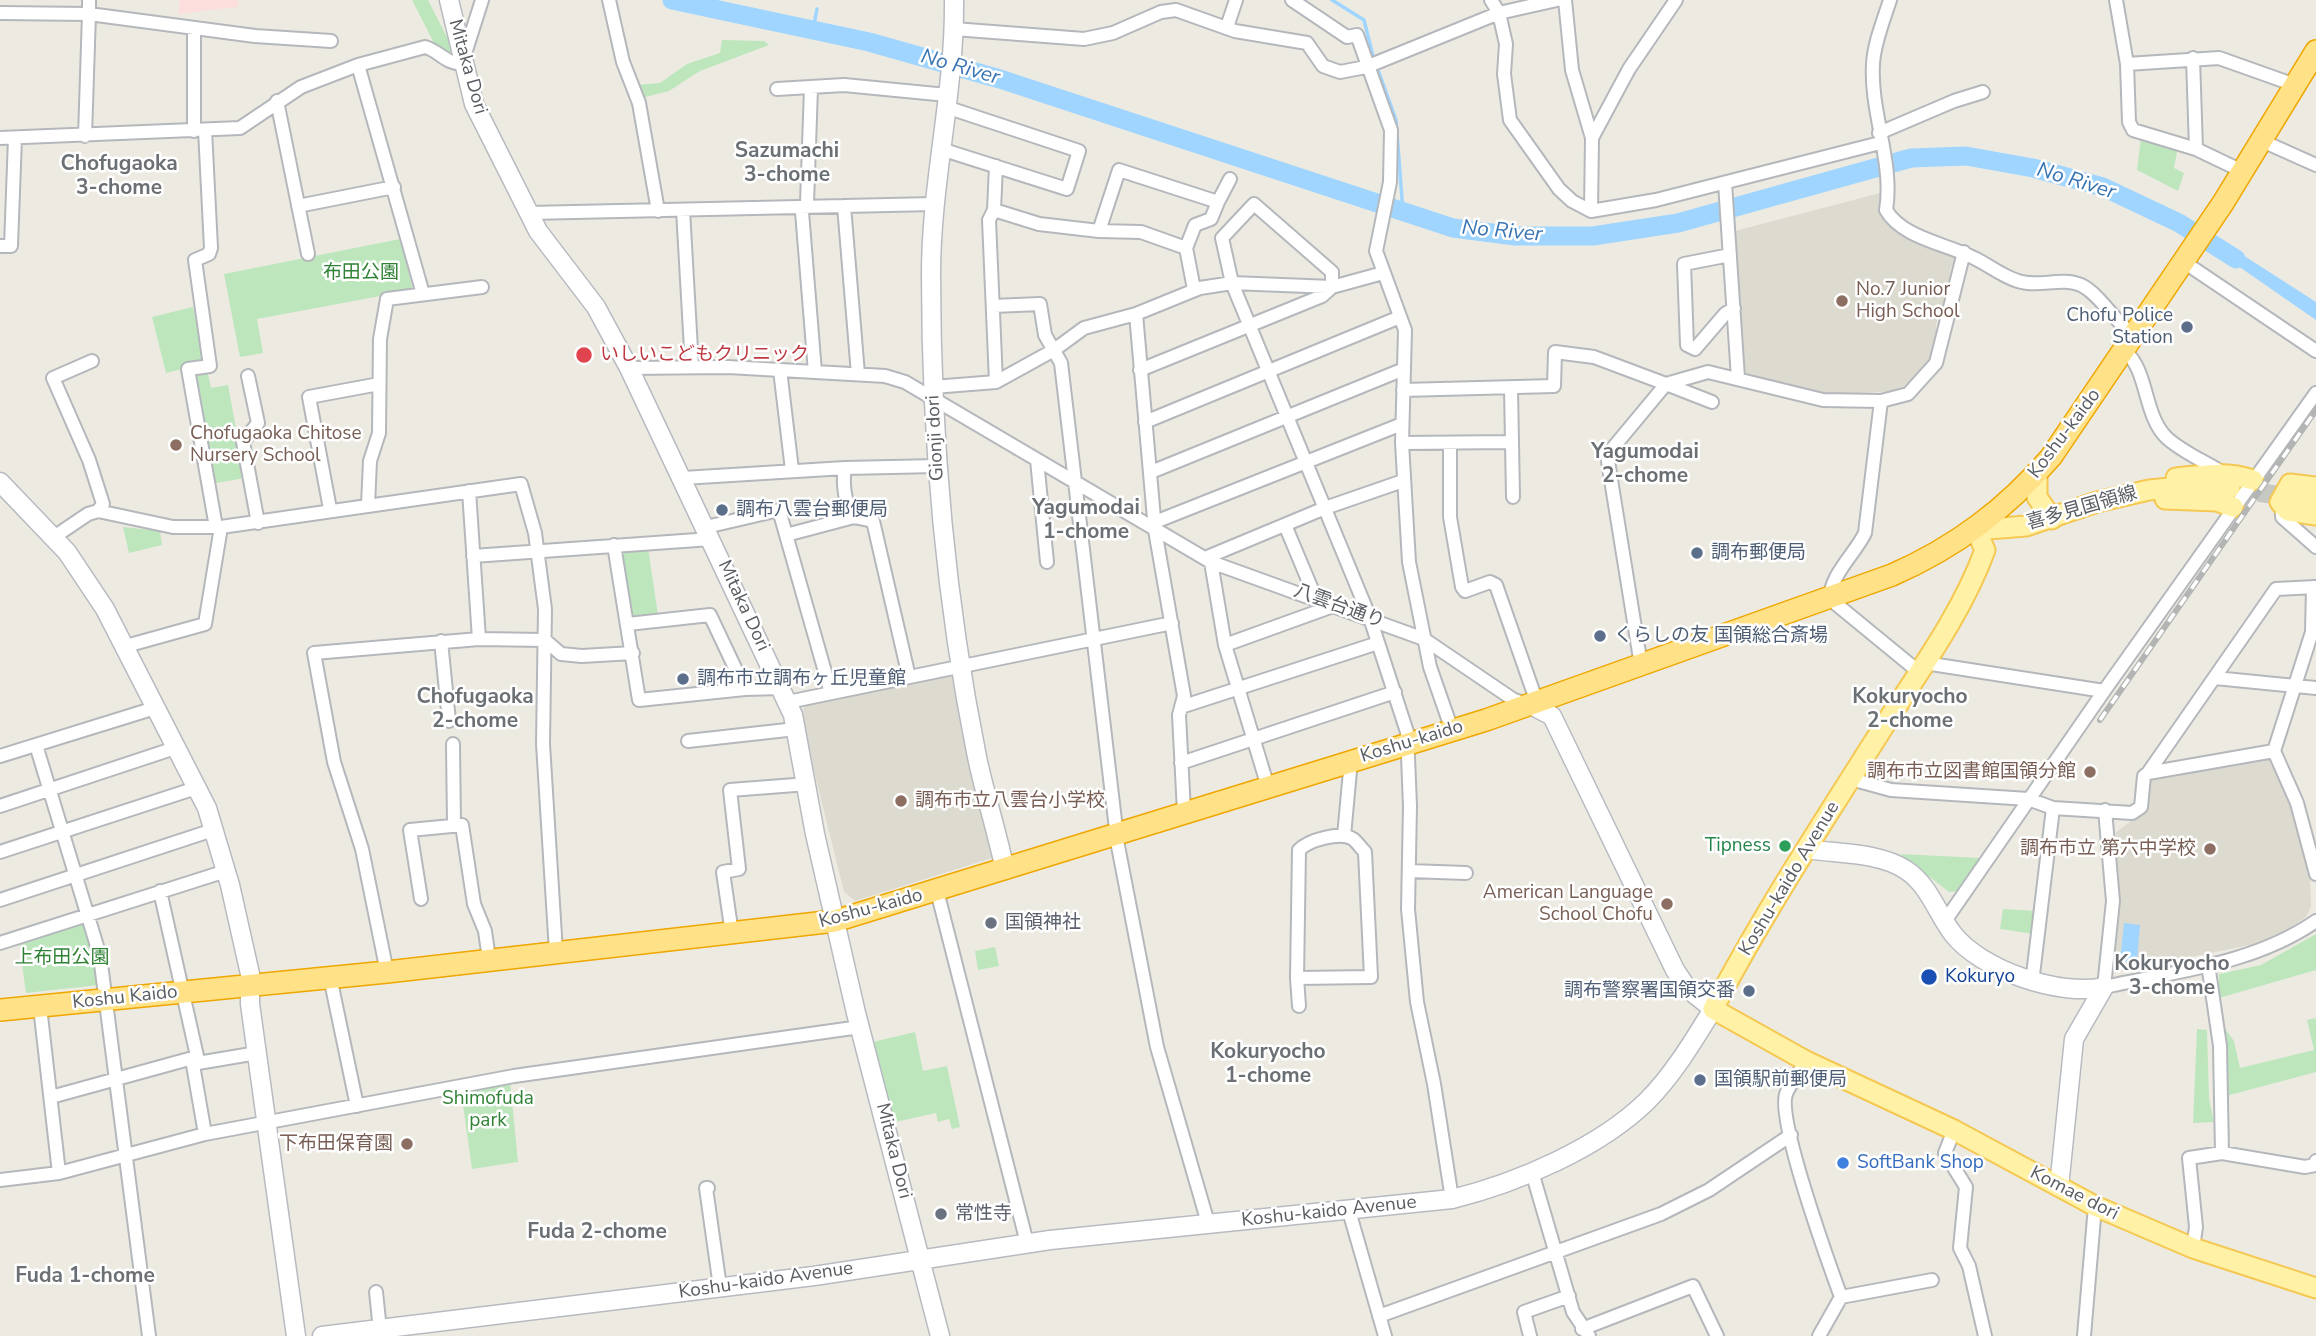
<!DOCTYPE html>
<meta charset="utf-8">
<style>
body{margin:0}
canvas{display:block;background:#edebe1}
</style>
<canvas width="2316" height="1336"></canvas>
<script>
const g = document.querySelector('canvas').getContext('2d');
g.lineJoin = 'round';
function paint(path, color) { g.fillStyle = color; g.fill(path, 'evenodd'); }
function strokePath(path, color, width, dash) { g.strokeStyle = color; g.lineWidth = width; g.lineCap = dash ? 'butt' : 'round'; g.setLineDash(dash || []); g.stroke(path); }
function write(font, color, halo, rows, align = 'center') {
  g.font = font + ' "Nunito Sans","Noto Sans JP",sans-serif'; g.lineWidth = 5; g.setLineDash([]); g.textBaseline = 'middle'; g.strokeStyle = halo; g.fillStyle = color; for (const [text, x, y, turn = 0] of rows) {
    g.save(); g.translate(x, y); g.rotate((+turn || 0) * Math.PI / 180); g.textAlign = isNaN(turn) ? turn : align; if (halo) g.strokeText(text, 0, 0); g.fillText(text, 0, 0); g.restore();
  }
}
const education = new Path2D(`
 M1884,192L1880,216L1926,246L1955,258L1950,271L1952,278L1936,324V340L1926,366L1898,391L1820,395L1747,376L1743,369L1735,231Z
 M956,674L966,744L995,857L855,901L844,892L800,714L807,703Z
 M2264,756L2271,760L2294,807L2310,872L2311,907L2306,917L2281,934L2255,944L2113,973L2119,900L2116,832L2145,811L2151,777Z`);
const medical = new Path2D(`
 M180,0H238V7L178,14Z`);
const green = new Path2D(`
 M412,0H428L450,43L453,56L449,57L434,43Z
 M722,40L764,41L769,45L700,71L669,91L641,98L636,85L660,83L687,64L720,53Z
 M2141,138L2178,146L2174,168L2184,173L2178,191L2137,170Z
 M400,239L413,290L257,319L263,353L240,357L224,274Z
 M193,307L206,363L166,373L152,317Z
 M207,370L211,388L228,385L245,478L216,483L196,372Z
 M123,527L160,531L162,545L129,553Z
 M648,548L658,615L632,618L621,550Z
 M1900,854L1981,858L1960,891L1949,892Z
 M2003,909L2035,911L2033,934L2000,929Z
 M86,919L99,985L26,993L19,942Z
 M2316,934V970L2219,998V974L2261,965Z
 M995,947L999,966L978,970L975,951Z
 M2316,1018V1072L2226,1096L2221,1023L2234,1041L2240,1068L2314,1050L2307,1020Z
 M2197,1029L2207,1030L2209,1099L2214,1122L2193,1123Z
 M915,1032L923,1071L947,1066L960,1127L952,1129L949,1119L938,1122L936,1113L891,1123L873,1042Z
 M510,1081L518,1162L472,1169L461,1091Z`);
const water = new Path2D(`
 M2218,239L2316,302V320L2212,248Z
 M2124,923L2140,925L2137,962L2120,961Z`);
const stream = new Path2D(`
 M1332,0L1364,20L1374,60
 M813,30L817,9
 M1377,67L1396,120L1403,212`);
const river = new Path2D(`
 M672,0L869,42L1000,79L1453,228L1515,236H1593L1678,223L1911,158L1966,156L2033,168L2103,187L2179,223L2236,259`);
const primaryTunnel = new Path2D(`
 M2230,488L2296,498`);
const street = new Path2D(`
 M89,0V14L255,36L331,41
 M609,0L623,62L639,103L658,211
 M1292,0L1347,37L1357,35L1391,130L1390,182L1376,251L1405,330L1402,443L1409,562L1430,667L1452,730
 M1491,0L1499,13L1506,44L1504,74L1510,120L1559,189L1572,201L1591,211L1656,200L1880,143
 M1565,0L1572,70L1592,138L1591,211
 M1890,0C1884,19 1874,43 1873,64C1870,112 1894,163 1886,210C1902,238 1947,244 1974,258C1989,265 2006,279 2022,282C2041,287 2061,277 2081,285C2100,294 2115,323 2135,336
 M2116,0L2127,64L2129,122L2133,130L2196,149L2242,171
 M0,13L89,14L85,136
 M1227,27L1236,0
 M954,29L1084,39L1113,33L1161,12L1176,10L1235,31L1307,43L1323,66L1340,72L1366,67L1499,13L1557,0
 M2193,58L2196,149
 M2127,64L2219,58L2295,85
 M358,65L423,294
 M811,88L807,203L802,212L815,372
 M777,89L844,85L947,95
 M277,101L308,254
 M205,130L211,248L209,254L195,260L210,366L188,369L216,527
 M194,131V29
 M1879,133L1954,101L1983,92
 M0,138L240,128L301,87L358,65L425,47C438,50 447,65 462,63L482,0
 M1592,138L1629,69L1676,0
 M2260,140L2316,165
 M941,149L1067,189L1079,151L946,107
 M996,166L994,210L989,220L996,382
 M1725,183L1738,378
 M298,206L394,187
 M844,206L858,374
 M683,210L692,367
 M994,210L1039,224L1099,231L1141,232L1186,248L1194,289
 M529,213L934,204
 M1099,231L1119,170L1218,202L1230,179
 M0,246H11L15,138
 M1186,248L1195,225L1211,219L1218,202
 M1730,255L1684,264L1687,345L1695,349L1725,314L1734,308
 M2184,262L2316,351
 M993,306L1040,304L1045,335L1061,363L1118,846L1157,1047L1208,1223
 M2125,351C2149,372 2143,415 2167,438C2182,452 2206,462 2223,473
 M92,361L53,378L89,460L103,504L98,511
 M629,368L728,367L885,376L905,382L1211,562L1424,639L1514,700L1531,705L1534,694L1496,585L1490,582L1465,591L1462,587L1450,517V443
 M780,370L792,470
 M1140,370L1322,296L1332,287V272L1254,204L1222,238L1232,283L1370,618L1407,732L1410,806L1408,909L1417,1002L1434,1084L1452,1199
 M248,376L258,423L243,442L258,523
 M933,387L996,382L1054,350L1084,328L1136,314
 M1511,388L1513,497
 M1403,390L1554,386L1555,352L1594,357L1666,384L1708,372L1823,400L1881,401L1908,394L1936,363L1964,252
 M1881,401L1865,533C1855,554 1830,575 1830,599L1919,672
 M1145,422L1400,317
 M1402,443L1510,442
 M1037,460L1047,562
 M1151,472L1404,369
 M683,478L845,468
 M368,505L370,461L379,433L380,339L387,299L482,287
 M2282,508V517L2316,547
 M330,509L309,397L379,384
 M854,517C845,505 842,483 845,468L937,466
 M1155,522L1402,424
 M1285,525L1316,599
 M706,527L779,510L831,693
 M786,535L854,517L873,521L909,677
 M54,537L88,514L98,511L173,527H221L521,484L535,533L545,609L543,744L556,952
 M614,545L639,700L745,689L710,615L628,624
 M473,556L711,539
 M1205,558L1325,508L1403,481
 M1211,562L1225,645L1268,787
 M479,639L545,640L561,654L582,656L633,653
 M441,641L449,721
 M1225,645L1333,606
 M126,646L205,624L221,527
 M1925,663L2104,691
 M1641,665L1607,455L1666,384L1712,402
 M2215,678L2316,688
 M745,689L781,688
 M788,702L1172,623
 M1181,707L1378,643
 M688,741L796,729
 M453,744L454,825
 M36,745L100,956L149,1336
 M2274,751L2312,632L2313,587
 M0,756L155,708
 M1181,763L1395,692
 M2148,773L2276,589L2316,587
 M1851,779L1891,790L2028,799L2053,808L2132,813L2141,807L2144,776L2148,773L2274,751L2297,803L2316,874
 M0,806L175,748
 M2105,810L2113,901L2104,987C2177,971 2254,964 2316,921
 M1184,812L1179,715L1184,696L1155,530L1136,314L1200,288L1232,283L1332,287L1383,273
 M1344,836L1351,760
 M0,852L196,788
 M1409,871L1466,873
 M160,891L197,1056L193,1065L205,1134
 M937,891L1027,1243
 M421,899L410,830L462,825L474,904L485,931L489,959
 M0,900L213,830
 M1945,921L2104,691L2316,393
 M732,934L723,872L739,869L730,790L808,784
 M0,943L226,871
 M2208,964L2220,1046L2222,1153
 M387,972L362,849L334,762L314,653L479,639L469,491
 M330,977L357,1106
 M1297,978L1299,850C1309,840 1340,831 1353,839C1357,842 1361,848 1365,852L1371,977L1297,978L1299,1006
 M2032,983L2053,808
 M40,1007L59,1173
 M1806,1061C1800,1072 1790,1083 1786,1094C1777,1120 1829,1264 1841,1297L1819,1336
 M51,1097L189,1059L198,1063L257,1053
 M1954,1130L1945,1153L1966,1187L1960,1248L1969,1266L1985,1336
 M1532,1172L1573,1312L1589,1336
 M0,1180L59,1173L205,1134L514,1076L860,1027
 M708,1188H706L720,1287
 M1349,1211L1385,1336
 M2193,1248L2196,1227L2189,1158L2222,1153L2305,1167L2315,1165L2316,1161
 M376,1292L380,1330
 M1841,1297L1932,1280
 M1379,1316L1661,1214L1709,1190L1791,1135
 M1582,1329L1693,1286L1717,1336
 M1530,1336L1524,1312L1569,1296
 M2084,1336L2095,1206`);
const secondary = new Path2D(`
 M449,0L474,104L538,231L596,307L629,368L793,715L815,834L856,1013L940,1336
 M954,0C955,92 931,182 931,274C931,435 945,599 977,757C985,795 997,832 1005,870
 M0,482L67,552L105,609L207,808L230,885L250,974V1004L296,1336
 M1807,849C1838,854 1879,852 1906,870C1929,885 1937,913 1953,934C1981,970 2060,997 2104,987
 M2059,1187L2074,1039L2104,987
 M322,1336L814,1276L1050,1240L1452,1199C1517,1183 1599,1148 1647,1101C1673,1075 1694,1040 1713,1009L1687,988L1675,970L1552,716L1531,705`);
const primary = new Path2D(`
 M2037,473V497L2052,519
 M2176,478C2204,475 2226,471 2253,480
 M2316,487L2290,484L2280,502L2288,511L2316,515
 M2230,488L2191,486L2149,490L2097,502L2026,526L1976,530L1985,550C1962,613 1920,670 1884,726C1825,819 1764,912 1713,1009L1806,1061L1954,1130L2095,1206L2193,1248L2316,1288
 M2296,498L2316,501
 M2165,499L2217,501L2233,507`);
const highway = new Path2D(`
 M0,1010L387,972L835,921L1486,720L1892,575C1956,547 2006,509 2051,457L2223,203L2316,51`);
const rail = new Path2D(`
 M2100,720L2316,410`);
const markers = [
 [1842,301,7,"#8d6e63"],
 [2187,327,7,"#5c6f8a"],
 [584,355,9,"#e0444e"],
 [176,445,7,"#8d6e63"],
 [722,510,7,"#5c6f8a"],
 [1697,553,7,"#5c6f8a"],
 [1600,636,7,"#5c6f8a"],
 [683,679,7,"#5c6f8a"],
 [2090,772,7,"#8d6e63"],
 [901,801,7,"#8d6e63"],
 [1785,846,7,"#2e9e5b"],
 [2210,849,7,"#8d6e63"],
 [1667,904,7,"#8d6e63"],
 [991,923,7,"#6b7280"],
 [1929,977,9,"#1a4fb4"],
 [1749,991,7,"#5c6f8a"],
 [1700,1080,7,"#5c6f8a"],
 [407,1144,7,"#8d6e63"],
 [1843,1163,7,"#3f7fe0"],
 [941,1214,7,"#6b7280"]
];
const streetNames = [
 ["Mitaka Dori",467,67,74],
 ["Koshu-kaido",2065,434,-53],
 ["Gionji dori",936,438,-93],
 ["喜多見国領線",2082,509,-16],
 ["Mitaka Dori",743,606,65],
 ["八雲台通り",1339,607,20],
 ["Koshu-kaido",1412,742,-17],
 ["Koshu-kaido Avenue",1790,879,-59],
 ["Koshu-kaido",871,909,-15],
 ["Koshu Kaido",125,998,-6],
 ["Mitaka Dori",893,1151,76],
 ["Komae dori",2074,1194,27],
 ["Koshu-kaido Avenue",1329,1212,-6],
 ["Koshu-kaido Avenue",766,1281,-8]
];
const parkNames = [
 ["布田公園",361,273],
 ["上布田公園",62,958],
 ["Shimofuda",488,1099],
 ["park",488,1121]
];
const educationNames = [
 ["No.7 Junior",1856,290,"left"],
 ["High School",1856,312,"left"],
 ["Chofugaoka Chitose",190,434,"left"],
 ["Nursery School",190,456,"left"],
 ["調布市立図書館国領分館",2076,772],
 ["調布市立八雲台小学校",915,801,"left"],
 ["調布市立 第六中学校",2196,849],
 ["American Language",1653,893],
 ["School Chofu",1653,915],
 ["下布田保育園",393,1144]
];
const serviceNames = [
 ["Chofu Police",2173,316,"right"],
 ["Station",2173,338,"right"],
 ["調布八雲台郵便局",736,510],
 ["調布郵便局",1711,553],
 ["くらしの友 国領総合斎場",1614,636],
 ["調布市立調布ヶ丘児童館",697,679],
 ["調布警察署国領交番",1735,991,"right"],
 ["国領駅前郵便局",1714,1080]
];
const healthNames = [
 ["いしいこどもクリニック",600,355]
];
const leisureNames = [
 ["Tipness",1771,846]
];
const worshipNames = [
 ["国領神社",1005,923],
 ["常性寺",955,1214]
];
const transitNames = [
 ["Kokuryo",1945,977]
];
const shopNames = [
 ["SoftBank Shop",1857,1163]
];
const waterNames = [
 ["No River",960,68,16],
 ["No River",2076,182,17],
 ["No River",1502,232,5]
];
const neighbourhoodNames = [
 ["Sazumachi",787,152],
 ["3-chome",787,176],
 ["Chofugaoka",119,165],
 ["3-chome",119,189],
 ["Yagumodai",1645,453],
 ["2-chome",1645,477],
 ["Yagumodai",1086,509],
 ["1-chome",1086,533],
 ["Chofugaoka",475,698],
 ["2-chome",475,722],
 ["Kokuryocho",1910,698],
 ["2-chome",1910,722],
 ["Kokuryocho",2172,965],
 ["3-chome",2172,989],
 ["Kokuryocho",1268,1053],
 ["1-chome",1268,1077],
 ["Fuda 2-chome",597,1233],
 ["Fuda 1-chome",85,1277]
];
paint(education, '#dddad0');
paint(medical, '#fcdfdc');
paint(green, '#bde6bd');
paint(water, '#a0d5ff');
strokePath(stream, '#a0d5ff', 3.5);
strokePath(river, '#a0d5ff', 19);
strokePath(primaryTunnel, '#c8c8c2', 19, [19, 10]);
strokePath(street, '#b4b8bc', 16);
strokePath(secondary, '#b7bbc1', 21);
strokePath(primary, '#f5c853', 23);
strokePath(highway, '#efa600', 24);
strokePath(street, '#fff', 12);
strokePath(secondary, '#fff', 18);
strokePath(primary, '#fff1a5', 19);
strokePath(highway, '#ffe187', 21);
strokePath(rail, '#b3b4b4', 6);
strokePath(rail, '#fff', 3.5, [10]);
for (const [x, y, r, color] of markers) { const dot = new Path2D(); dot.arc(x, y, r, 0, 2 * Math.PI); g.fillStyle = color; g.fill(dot); strokePath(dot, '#fff', 2.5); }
write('19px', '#5a5e63', '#fff', streetNames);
write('19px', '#318236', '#fff', parkNames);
write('19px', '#785e54', '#fff', educationNames, 'right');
write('19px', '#4e5e75', '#fff', serviceNames, 'left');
write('19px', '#be3a42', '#fff', healthNames, 'left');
write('19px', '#27864d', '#fff', leisureNames, 'right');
write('19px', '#5b616d', '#fff', worshipNames, 'left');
write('19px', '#164399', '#fff', transitNames, 'left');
write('19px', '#366cbe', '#fff', shopNames, 'left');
write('italic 21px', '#3a75b3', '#fff', waterNames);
write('bold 21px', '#6b7075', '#fff', neighbourhoodNames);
</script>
